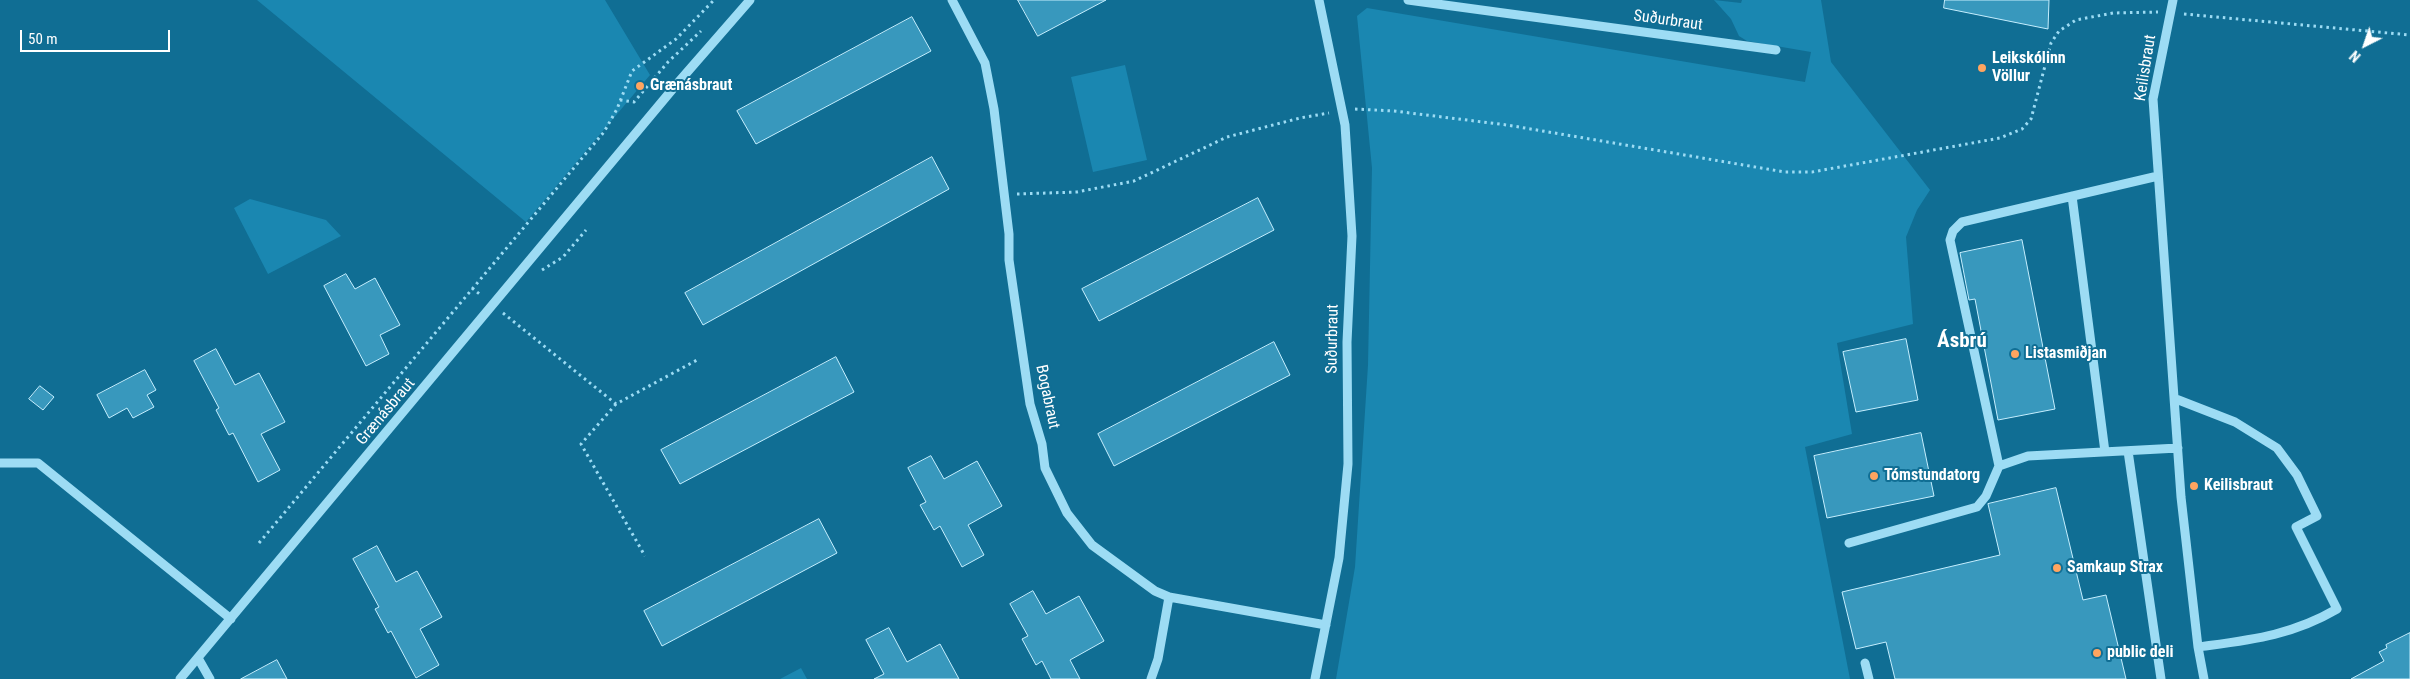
<!DOCTYPE html>
<meta charset="utf-8">
<style>
body{margin:0}
#map{position:relative;width:2410px;height:679px;overflow:hidden;background:#106e94;font-family:"Roboto Condensed",sans-serif}
canvas{display:block}
.north{position:absolute;left:2340px;top:20px;width:50px;height:50px;-webkit-text-stroke:4px #106e94;paint-order:stroke;rotate:221deg;font-size:14px;font-weight:700;line-height:20px;text-align:center;color:#fff}
.north::after{content:'';display:block;margin:auto;width:18px;height:22px;background:#fff;clip-path:polygon(50% 0,100% 100%,50% 72%,0 100%)}
.scale{position:absolute;left:20px;top:30px;width:150px;height:22px;box-sizing:border-box;border:2px solid #fff;border-top:0;padding-left:6px;font-size:15px;line-height:18px;white-space:nowrap;color:#fff;-webkit-text-stroke:4px #106e94;paint-order:stroke}
</style>
<div id="map">
<canvas width="2410" height="679"></canvas>
<div class="north">N</div>
<div class="scale">50 m</div>
</div>
<script>
const g = document.querySelector('canvas').getContext('2d');
g.lineJoin = 'round';
function paint(path, color) { g.fillStyle = color; g.fill(path, 'evenodd'); }
function strokePath(path, color, width, dash) { g.strokeStyle = color; g.lineWidth = width; g.lineCap = dash ? 'butt' : 'round'; g.setLineDash(dash || []); g.stroke(path); }
function write(font, color, halo, rows, align = 'center') {
  g.font = font + ' "Roboto Condensed",sans-serif'; g.lineWidth = 4; g.setLineDash([]); g.textBaseline = 'middle'; g.strokeStyle = halo; g.fillStyle = color; for (const [text, x, y, turn = 0] of rows) {
    g.save(); g.translate(x, y); g.rotate((+turn || 0) * Math.PI / 180); g.textAlign = isNaN(turn) ? turn : align; if (halo) g.strokeText(text, 0, 0); g.fillText(text, 0, 0); g.restore();
  }
}
const green = new Path2D(`
 M257,0H605L650,75L526,222Z
 M1714,0L1741,3L1742,0H1821L1831,62L1930,190L1917,210L1906,237L1913,324L1837,343L1852,434L1805,447L1850,679H1336L1355,567L1368,365L1372,168L1357,16L1367,8L1805,82L1811,52L1747,41L1739,36L1731,19Z
 M1125,65L1147,160L1093,172L1071,77Z
 M250,199L326,220L341,236L268,274L234,208Z
 M801,668L807,679H780Z`);
const building = new Path2D(`
 M1018,0H1106L1038,36Z
 M1945,0H2049L2048,29L1944,8Z
 M912,17L931,51L756,144L737,111Z
 M932,157L949,189L703,325L685,293Z
 M1258,198L1274,230L1099,321L1082,289Z
 M2022,240L2055,409L1998,420L1975,299L1969,300L1960,253Z
 M346,274L355,289L375,278L400,325L380,335L389,354L366,366L324,286Z
 M1906,339L1918,400L1856,412L1843,352Z
 M1274,342L1290,375L1114,466L1098,434Z
 M216,349L235,385L259,373L285,422L261,434L280,470L258,482L233,433L229,435L216,410L219,408L194,361Z
 M836,357L854,392L680,484L661,450Z
 M145,370L156,390L147,395L154,407L133,418L127,408L109,418L97,395Z
 M40,386L54,397L43,410L29,399Z
 M1921,433L1934,496L1827,518L1814,456Z
 M931,456L944,479L977,461L1002,506L968,525L984,555L962,567L940,526L934,530L920,505L926,502L908,468Z
 M2056,488L2083,600L2106,595L2126,679H1895L1886,642L1856,649L1842,592L2000,555L1988,504Z
 M819,519L837,553L662,646L644,611Z
 M377,546L396,582L417,571L442,617L420,629L439,665L416,678L391,631L388,633L375,609L379,607L353,559Z
 M1033,591L1046,614L1079,596L1104,641L1070,660L1080,679H1051L1042,661L1036,665L1022,639L1028,636L1010,604Z
 M889,628L907,662L940,644L959,679H874L884,674L866,640Z
 M2410,633V679H2351L2384,661L2379,652L2387,648L2386,645Z
 M277,660L287,679H241Z`);
const path = new Path2D(`
 M2184,14L2410,35
 M620,100L634,102L668,62L701,31
 M1355,109L1394,111L1507,125L1785,172H1812L2000,138L2022,129L2031,119L2051,43L2059,31L2076,20L2113,13L2158,12
 M1017,194L1077,192L1134,181L1227,137L1300,118L1329,113
 M542,270L563,257L586,230
 M472,288L482,296
 M503,313L616,404L697,360
 M616,404L581,444L645,556
 M259,543L604,132L617,109L632,71L676,39L714,0`);
const minor = new Path2D(`
 M952,0L985,63L994,109L1009,234V260L1030,404L1042,444L1045,468L1067,513L1092,545L1155,591L1169,597L1326,625
 M1408,0L1776,50
 M2173,0L2153,99L2181,497L2198,647L2204,679
 M2072,196L2105,452
 M2176,399L2235,422L2277,448L2297,475L2317,516L2296,527L2337,609C2291,636 2249,640 2198,647
 M2128,451L2161,679
 M0,463H38L231,619
 M1999,466L1950,240L1953,231L1962,222L2158,176
 M1849,543L1977,507L1986,496L1999,466L2028,456L2178,448
 M198,658L210,679
 M1865,663L1869,679
 M180,679L676,85L750,0
 M1151,679L1158,659L1169,597
 M1315,679L1339,558L1348,464L1347,342L1352,236L1345,125L1319,0`);
const markers = [
 [1982,68,5,"#ffa560"],
 [640,86,5,"#ffa560"],
 [2015,354,5,"#ffa560"],
 [1874,476,5,"#ffa560"],
 [2194,486,5,"#ffa560"],
 [2057,568,5,"#ffa560"],
 [2097,653,5,"#ffa560"]
];
const streetNames = [
 ["Suðurbraut",1668,21,8],
 ["Keilisbraut",2146,68,-81],
 ["Suðurbraut",1333,339,-89],
 ["Bogabraut",1047,397,78],
 ["Grænásbraut",386,412,-50]
];
const poiNames = [
 ["Leikskólinn",1992,59],
 ["Völlur",1992,77],
 ["Grænásbraut",650,86],
 ["Listasmiðjan",2025,354],
 ["Tómstundatorg",1884,476],
 ["Keilisbraut",2204,486],
 ["Samkaup Strax",2067,568],
 ["public deli",2107,653]
];
const districtNames = [
 ["Ásbrú",1962,342]
];
paint(green, '#1a87b1');
paint(building, '#3898bd');
strokePath(building, '#c5eefe', 1);
strokePath(path, '#9ddcf4', 3, [2.5, 4]);
strokePath(minor, '#9ddcf4', 9);
for (const [x, y, r, color] of markers) { const dot = new Path2D(); dot.arc(x, y, r, 0, 2 * Math.PI); g.fillStyle = color; g.fill(dot); strokePath(dot, '#106e94', 2); }
write('16px', '#fff', '#106e94', streetNames);
write('bold 16px', '#fff', '#106e94', poiNames, 'left');
write('bold 21px', '#fff', '#106e94', districtNames);
</script>
